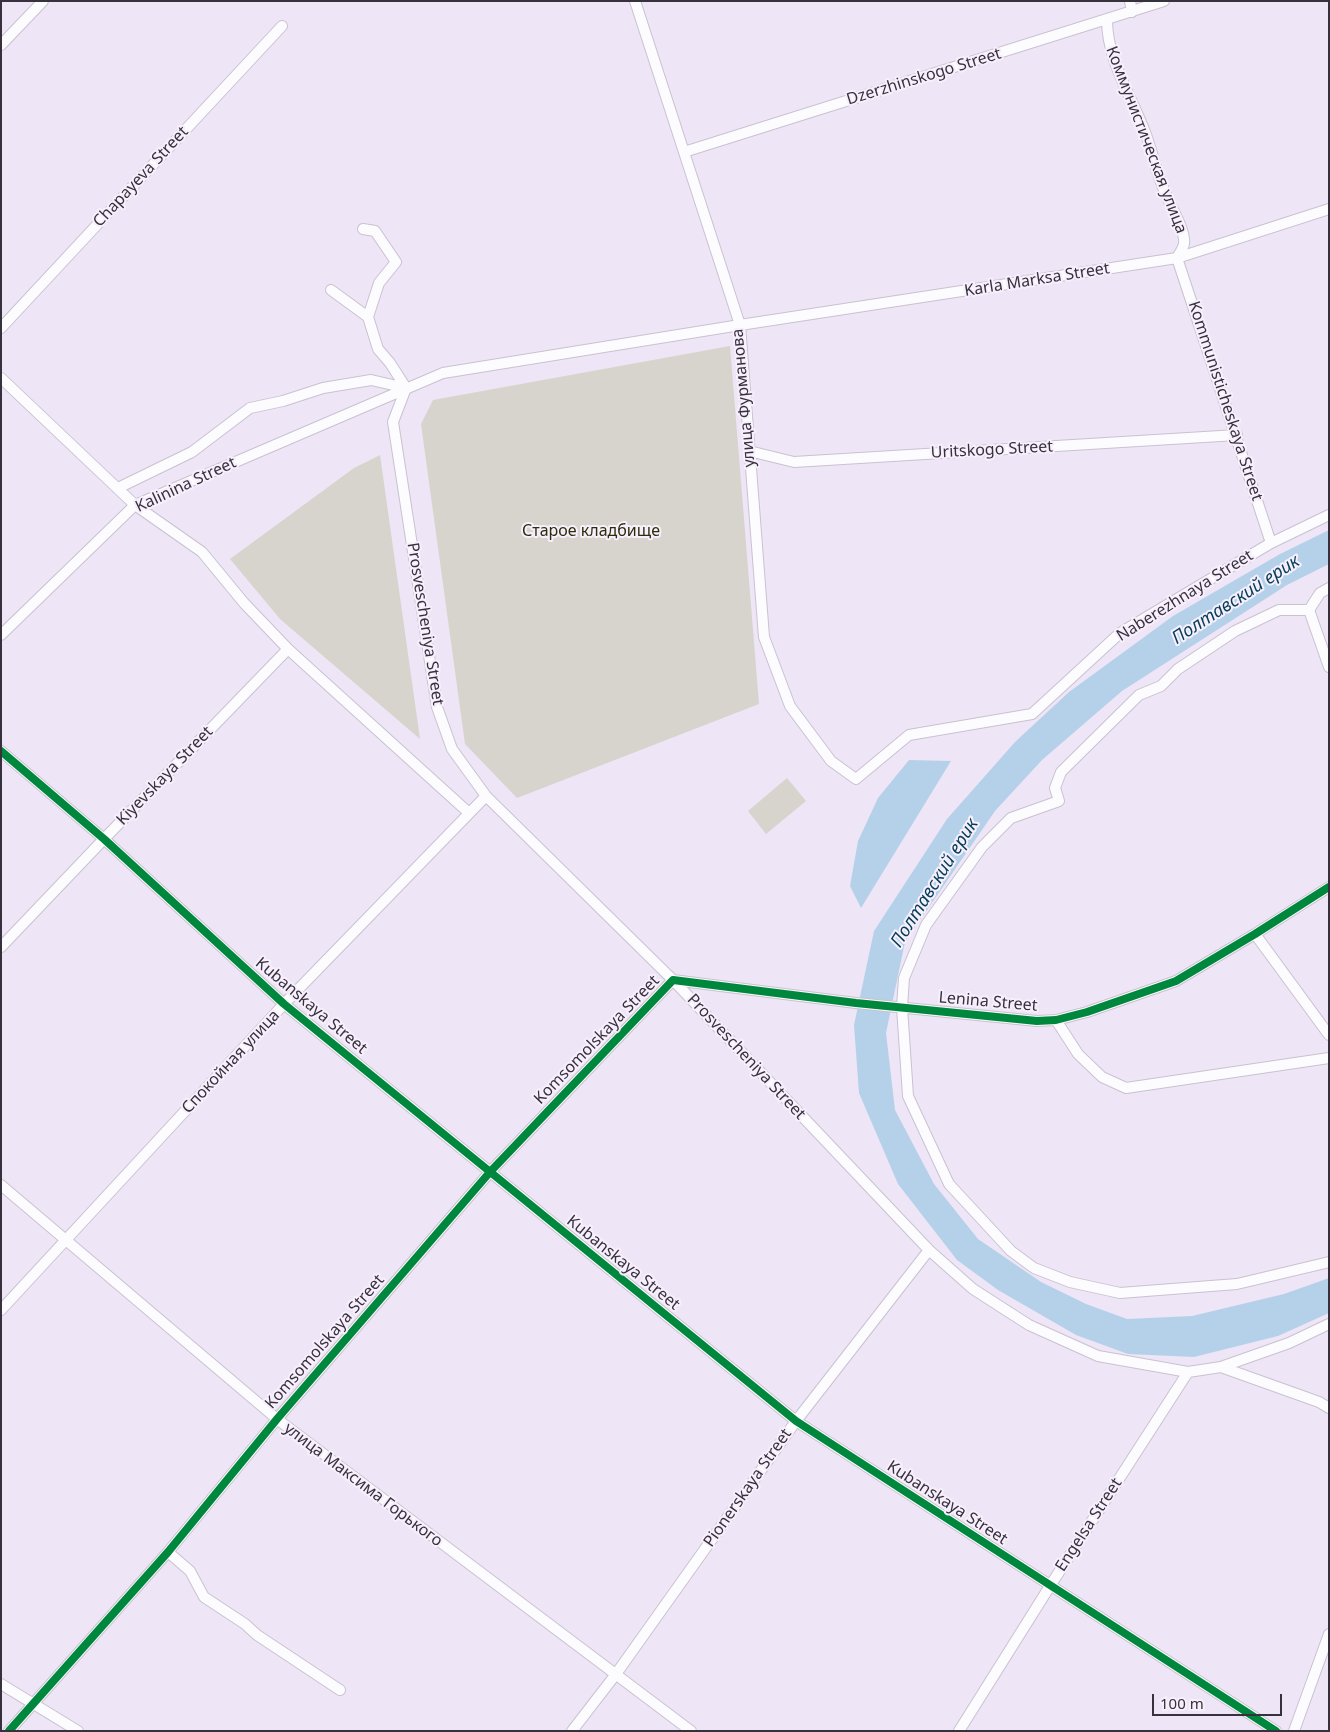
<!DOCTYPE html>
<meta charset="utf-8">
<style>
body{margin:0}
#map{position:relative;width:1330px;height:1732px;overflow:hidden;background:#eee5f6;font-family:"Noto Sans",sans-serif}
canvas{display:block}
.frame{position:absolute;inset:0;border:2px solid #37313d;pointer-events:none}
.scale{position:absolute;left:1152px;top:1694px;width:130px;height:22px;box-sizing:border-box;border:2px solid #37313d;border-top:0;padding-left:6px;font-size:15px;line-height:18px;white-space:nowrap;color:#37313d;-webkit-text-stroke:4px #f7f0fc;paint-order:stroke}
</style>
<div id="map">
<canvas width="1330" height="1732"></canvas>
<div class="frame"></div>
<div class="scale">100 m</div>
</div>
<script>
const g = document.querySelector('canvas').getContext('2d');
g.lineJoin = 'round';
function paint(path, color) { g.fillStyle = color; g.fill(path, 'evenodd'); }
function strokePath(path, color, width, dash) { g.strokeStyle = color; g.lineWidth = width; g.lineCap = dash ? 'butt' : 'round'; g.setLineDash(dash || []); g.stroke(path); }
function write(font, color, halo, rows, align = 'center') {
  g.font = font + ' "Noto Sans",sans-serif'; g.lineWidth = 4; g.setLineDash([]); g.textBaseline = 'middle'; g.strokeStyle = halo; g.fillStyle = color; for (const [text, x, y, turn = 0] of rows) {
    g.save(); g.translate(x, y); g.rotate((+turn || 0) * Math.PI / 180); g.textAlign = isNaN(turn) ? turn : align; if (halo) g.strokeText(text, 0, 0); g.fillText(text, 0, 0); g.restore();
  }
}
const green = new Path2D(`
 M730,346L759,704L517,798L465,744L421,424L433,400Z
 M380,455L420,739L280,619L230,559L354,468Z
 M787,778L806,801L766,834L748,811Z`);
const water = new Path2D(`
 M1329,530V564L1287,585L1122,691L1042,760L995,811L905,942L886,1033L895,1110L934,1184L978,1239L1041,1282L1086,1304L1127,1319L1192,1316L1284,1294L1329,1278V1313L1278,1336L1194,1357L1128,1354L1076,1335L998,1290L957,1260L898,1184L859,1093L854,1025L874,931L947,819L1015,742L1069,692L1173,616L1280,554Z
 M909,760L951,761L861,908L850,886L858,841L878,798Z`);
const street = new Path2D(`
 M635,1L740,325L764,637L790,706L831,761L856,779L909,735L1032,714L1120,633L1271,543L1329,515
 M1130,1L1132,12
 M1107,20C1107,60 1131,95 1145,132C1153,153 1157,176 1167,197C1172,209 1186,231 1184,244C1183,249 1179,254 1177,258L1271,543
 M1,45L43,1
 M684,152L1164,1
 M363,229L375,231L396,262L379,283L368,317
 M331,290L368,317L378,349L390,363L406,388
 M1,328L282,26
 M1,378L135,505L202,552L244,603L288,649L469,813
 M406,388L393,422L437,707L452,749L486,796L673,980L929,1250L973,1289L1029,1325L1098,1356L1188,1372L1221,1367L1319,1402L1329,1408
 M749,451L794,462L1237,435
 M118,488L192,452L250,408L283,401L323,388L371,380L406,388
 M1329,588L1320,593L1309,610H1279L1235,631L1178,669L1161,686L1139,695L1061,772L1055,788L1059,801L1011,818L982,847L926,925L904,978L902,1007L908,1096L949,1184L1011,1251L1034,1268L1070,1282L1120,1293L1237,1284L1329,1262
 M1309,610L1329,667
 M1,635L135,505L443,373L740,325L1177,258L1329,209
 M1,751L104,839L284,1004L796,1421L1276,1731
 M1255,934L1329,1035
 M1,947L104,839L288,649
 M1056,1020L1078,1054L1102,1077L1126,1088L1329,1058
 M1,1185L277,1419L691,1731
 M1,1310L284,1004L486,796
 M1221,1367L1289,1343L1329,1324
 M168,1552L190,1571L204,1597L245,1624L257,1635L340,1690
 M1,1684L78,1731
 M9,1731L168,1552L277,1419L490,1172L673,980L856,1003L1037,1021L1056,1020L1087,1012L1176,981L1255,934L1329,887
 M572,1731L616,1674L796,1421L929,1250
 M959,1731L1050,1586L1188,1372
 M1294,1731L1329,1634`);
const cycleway = new Path2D(`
 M1,751L104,839L284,1004L796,1421L1276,1731
 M9,1731L168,1552L277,1419L490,1172L673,980L856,1003L1037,1021L1056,1020L1087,1012L1176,981L1255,934L1329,887`);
const streetNames = [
 ["Dzerzhinskogo Street",924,77,-17],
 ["Коммунистическая улица",1146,140,69],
 ["Chapayeva Street",141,177,-47],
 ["Karla Marksa Street",1037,280,-9],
 ["улица Фурманова",744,398,-95],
 ["Kommunisticheskaya Street",1225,401,72],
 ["Uritskogo Street",992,450,-3],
 ["Kalinina Street",186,485,-25],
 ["Naberezhnaya Street",1185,596,-32],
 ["Prosvescheniya Street",425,624,81],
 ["Kiyevskaya Street",165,776,-46],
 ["Lenina Street",988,1002,5],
 ["Kubanskaya Street",311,1006,40],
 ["Komsomolskaya Street",597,1040,-46],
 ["Prosvescheniya Street",746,1057,47],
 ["Спокойная улица",231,1062,-47],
 ["Kubanskaya Street",623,1263,39],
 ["Komsomolskaya Street",325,1342,-49],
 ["улица Максима Горького",363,1485,37],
 ["Pionerskaya Street",748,1488,-55],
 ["Kubanskaya Street",947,1503,33],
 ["Engelsa Street",1089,1525,-57]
];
const parkNames = [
 ["Старое кладбище",591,531]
];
const waterNames = [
 ["Полтавский ерик",1236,600,-33],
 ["Полтавский ерик",935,883,-58]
];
paint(green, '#d7d4cd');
paint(water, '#b5d1e9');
strokePath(street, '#c9c2cf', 12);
strokePath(street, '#fcfbfe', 10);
strokePath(cycleway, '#00873e', 8);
write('16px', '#37313d', '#f7f0fc', streetNames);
write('16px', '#2b2d0a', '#f7f0fc', parkNames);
write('italic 18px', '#043e58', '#f7f0fc', waterNames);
</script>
